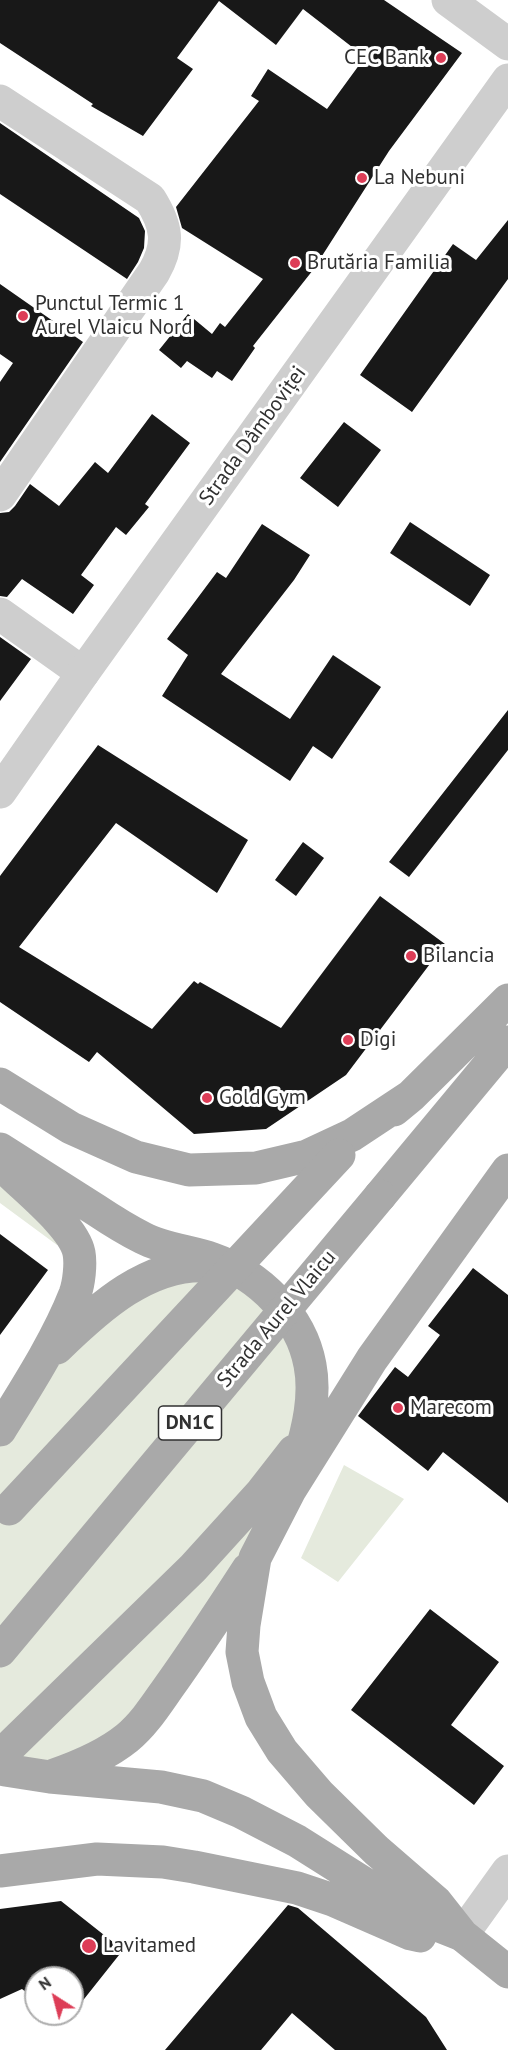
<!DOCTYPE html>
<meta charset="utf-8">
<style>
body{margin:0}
#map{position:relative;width:508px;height:2050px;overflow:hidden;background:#fff;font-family:"PT Sans",sans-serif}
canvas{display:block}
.north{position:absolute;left:24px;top:1966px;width:60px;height:60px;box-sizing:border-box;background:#fff;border:2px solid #adadad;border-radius:50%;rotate:324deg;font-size:16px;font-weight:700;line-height:24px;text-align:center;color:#313131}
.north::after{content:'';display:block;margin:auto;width:21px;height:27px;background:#dd3d57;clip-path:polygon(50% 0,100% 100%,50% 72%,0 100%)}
</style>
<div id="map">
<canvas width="508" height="2050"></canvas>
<div class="north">N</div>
</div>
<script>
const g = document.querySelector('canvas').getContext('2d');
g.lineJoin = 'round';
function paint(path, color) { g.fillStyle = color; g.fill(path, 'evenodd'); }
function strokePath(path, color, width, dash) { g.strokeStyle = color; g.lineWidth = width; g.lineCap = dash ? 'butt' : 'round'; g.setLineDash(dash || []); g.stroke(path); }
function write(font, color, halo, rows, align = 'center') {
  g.font = font + ' "PT Sans",sans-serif'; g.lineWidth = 6; g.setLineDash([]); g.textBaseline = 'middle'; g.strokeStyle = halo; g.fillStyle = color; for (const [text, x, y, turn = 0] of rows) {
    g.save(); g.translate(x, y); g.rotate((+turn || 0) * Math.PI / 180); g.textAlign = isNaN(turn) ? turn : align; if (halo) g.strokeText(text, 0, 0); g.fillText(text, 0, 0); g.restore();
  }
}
const green = new Path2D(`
 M0,1178L63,1237L57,1245L0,1203Z
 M216,1273L272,1308L303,1370L287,1485L128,1726L47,1769L0,1757V1442L45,1370L157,1284Z
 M344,1465L404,1499L338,1582L301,1558Z`);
const building = new Path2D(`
 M0,0H384L462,53L389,151L313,270L253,346L255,348L232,381L217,371L212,378L187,361L181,368L159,350L188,314L212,334L220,323L225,327L263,279L182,228L176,207L259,101L251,96L268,69L327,109L365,57L303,9L276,45L219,1L177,58L193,69L143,136L91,106L93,104L0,43Z
 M0,123L139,218L145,231L144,248L138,262L127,279L0,194Z
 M508,220V279L412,412L360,375L453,244L476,260Z
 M0,284L83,342L0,462V382L13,363L0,354Z
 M152,414L190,443L145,504L149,507L126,535L116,527L81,575L94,585L73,614L22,579L7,597L0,596V513L9,512L15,506L30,484L59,506L95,462L108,473Z
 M344,422L381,450L338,507L300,478Z
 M410,522L490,575L470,606L390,553Z
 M262,524L310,555L294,580L221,674L290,719L333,655L381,687L332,759L313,746L290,781L162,696L188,655L167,639L217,572L226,578Z
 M0,637L31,659L0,701Z
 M508,710V750L409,877L389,862Z
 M98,745L248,840L217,893L116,823L19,947L152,1029L194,981L198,984L200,982L281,1028L380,896L445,944L346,1075L266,1129L194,1134L97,1052L89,1062L0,1002V876Z
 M303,842L324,858L296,896L275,880Z
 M0,1234L48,1270L0,1335Z
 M473,1268L508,1295V1503L443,1452L428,1471L358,1416L395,1367L408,1377L440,1335L428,1326Z
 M430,1609L499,1662L451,1725L504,1766L474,1805L351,1710Z
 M61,1901L123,1950L65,2023L54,2014H72V1978H36V2000L22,1989L0,1999V1909Z
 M288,1905L298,1908L426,2017L447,2050H335L292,2013L261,2050H165Z`);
const minor = new Path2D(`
 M448,0L508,44
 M0,101L150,199C167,226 170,244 154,272L0,495
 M0,614L83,673`);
const tertiary = new Path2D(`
 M0,792L83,673L508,80
 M462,1935L508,1871`);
const primary = new Path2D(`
 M0,1084L71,1128L136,1157L189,1170L256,1168L307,1156L352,1135L411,1096
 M394,1110L411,1096L508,1000
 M0,1149C32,1169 64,1190 96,1210C111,1220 127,1230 143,1238C164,1249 190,1251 213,1259C259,1275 301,1316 310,1365C316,1396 308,1429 299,1459
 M508,1170L372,1359L290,1490L255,1558L244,1625L242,1652L248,1682L261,1717L282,1751L319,1794L376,1850L436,1902L462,1935L508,1972
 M380,1196L508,1042
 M57,1348C98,1308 149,1261 210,1266
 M0,1430C26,1388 57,1340 75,1294C79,1283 81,1264 79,1253C74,1227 27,1190 8,1171
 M0,1756L193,1568L262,1492L294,1451
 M0,1767L5,1770L50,1777L161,1787L203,1796L241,1812L297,1841L419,1918L462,1935
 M54,1775C80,1766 106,1755 127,1738C144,1724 156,1705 168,1688C196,1649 222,1609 248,1569
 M0,1871L97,1859L163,1862L194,1867L297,1888L333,1900L411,1934L420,1936`);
const primaryBridge = new Path2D(`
 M9,1509L339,1155
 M0,1651L380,1196`);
const markers = [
 [441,58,6,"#dd3d57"],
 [362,178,6,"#dd3d57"],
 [295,263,6,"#dd3d57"],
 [23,316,6,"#dd3d57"],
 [411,956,6,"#dd3d57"],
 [348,1040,6,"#dd3d57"],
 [207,1098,6,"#dd3d57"],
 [398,1408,6,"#dd3d57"],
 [89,1946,8,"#dd3d57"]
];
const shields = [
 [190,1423,63]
];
const shieldNames = [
 ["DN1C",190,1423]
];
const poiNames = [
 ["CEC Bank",429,58,"right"],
 ["La Nebuni",374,178],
 ["Brutăria Familia",307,263],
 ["Punctul Termic 1",35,304],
 ["Aurel Vlaicu Nord",35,328],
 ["Bilancia",423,956],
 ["Digi",360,1040],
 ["Gold Gym",219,1098],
 ["Marecom",410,1408],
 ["Lavitamed",103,1946]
];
const streetNames = [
 ["Strada Dâmboviței",253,436,-54],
 ["Strada Aurel Vlaicu",277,1319,-50]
];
paint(green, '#e5eadd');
paint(building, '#181818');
strokePath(minor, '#cecece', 33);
strokePath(tertiary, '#cecece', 33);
strokePath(primary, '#a9a9a9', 33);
strokePath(primaryBridge, '#a9a9a9', 33);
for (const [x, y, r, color] of markers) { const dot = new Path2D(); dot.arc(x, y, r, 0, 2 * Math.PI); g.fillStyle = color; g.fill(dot); strokePath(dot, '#fff', 2); }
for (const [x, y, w] of shields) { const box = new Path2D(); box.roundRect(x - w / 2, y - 17, w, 34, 4.5); g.fillStyle = '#fff'; g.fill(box); strokePath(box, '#313131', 1.5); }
write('bold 20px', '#313131', null, shieldNames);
write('21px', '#313131', '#fff', poiNames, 'left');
write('21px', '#313131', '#fff', streetNames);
</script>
